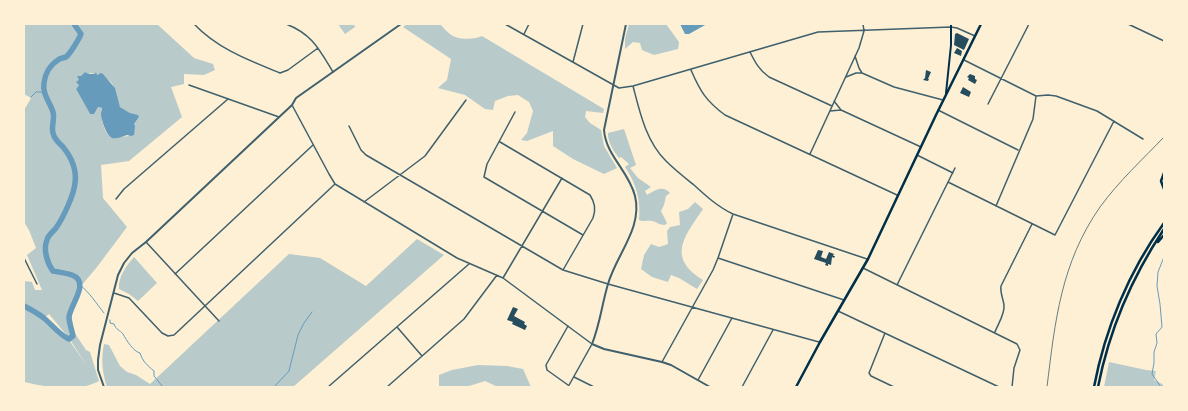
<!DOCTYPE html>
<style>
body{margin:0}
#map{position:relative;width:1188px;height:411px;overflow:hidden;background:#fdf0d5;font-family:Figtree,sans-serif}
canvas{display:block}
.frame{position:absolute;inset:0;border:25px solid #fdf0d5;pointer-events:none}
</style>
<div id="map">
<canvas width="1188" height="411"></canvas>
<div class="frame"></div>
</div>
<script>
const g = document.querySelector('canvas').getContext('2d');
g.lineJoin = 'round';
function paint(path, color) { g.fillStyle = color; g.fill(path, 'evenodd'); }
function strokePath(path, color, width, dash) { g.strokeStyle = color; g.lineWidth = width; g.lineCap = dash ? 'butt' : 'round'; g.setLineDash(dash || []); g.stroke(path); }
const green = new Path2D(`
 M24,24H157L194,58L213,64L215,70L204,75L184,74V84L171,87L182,117L129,161L101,165L103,198L127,227L97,267L81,286L71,314L74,332L86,350L90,352L99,381C77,393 47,387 24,382V281L32,282L35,290H42L27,255L36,248L29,230L24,222V108L26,107L31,98L24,94ZM85,72L89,74L91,73L97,75L98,74C118,82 114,91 120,107L130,113L138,116L139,117L134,124V132L129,136L111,138C104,133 100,116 102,108L98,107L94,112L90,114L76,89L79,85V76H81ZM49,314L69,338L87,366L69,340L62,336L44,318Z
 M338,24H354L355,27L345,34Z
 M407,24L441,25C444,28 447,32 450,34C457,40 474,40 482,36L604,109L603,113L586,111L585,117L590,123L601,130L604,146L617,168L604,174L573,159L553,146V131L527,141L521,140L527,133L533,111L529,102L518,95L508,96L495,101L493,110L485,109L465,95L438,88L447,80L451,59L403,27Z
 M629,24H666L679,42L678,49L654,55L642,50L640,43L633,42L625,49V39Z
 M624,129L636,165L630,168L638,178L651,187L645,191L647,195C655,190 663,185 670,193L666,196L664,205L661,211L667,223L665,225C658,225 658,222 652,221C648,220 644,222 639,220C641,200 636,183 625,167L629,164L621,157L619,158C613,150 608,143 608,133Z
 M695,202L703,209C685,236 666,257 703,280L697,289L679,278L671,275L668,282L652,277L641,269L644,255L651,244L659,247L668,244L667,231L670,227L680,225L679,212L688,209Z
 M417,239L444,255L293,387H107C102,373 101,358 104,344L109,345L120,366L127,372L136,375L150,384L289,254L320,258L366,286Z
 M134,257L157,283L138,301L129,294L119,289C118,277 126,266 134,257Z
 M1109,362L1146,370L1156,371L1154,380L1164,385V387H1104Z
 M478,365L507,366L523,369L531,387H498L485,381L466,387H439V375L452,370Z`);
const water = new Path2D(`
 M680,24H707L689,34H685Z
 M85,72L89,74H95L96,72L97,75L101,73L103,74L115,88L120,107L130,113L138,115L139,117L134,124L135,126L134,135L131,136L127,135C121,137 118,139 112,138C107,137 101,119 101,114C101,112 102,110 102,108L98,107L94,114H90L76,89L79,85L76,82L79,80L77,76H81Z`);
const stream = new Path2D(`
 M31,97L36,92H44
 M80,285C90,293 96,303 104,313
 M110,320V323L114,324C116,330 120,330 123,334C127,341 133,351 140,353C143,362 147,365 154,371V376L163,387
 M274,387L289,371L298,335L304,323L312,312
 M1161,387L1152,374L1154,363V352L1157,343L1156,334L1162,327L1160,304L1157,286L1158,272L1164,257`);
const river = new Path2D(`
 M24,306C32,310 39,314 45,319C52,325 62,337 69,339L73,336C72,330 69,323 69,317C70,305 91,282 72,275C66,273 59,272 53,271C47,263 43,249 47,240C48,235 53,232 56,228C63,218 74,195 75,183C77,169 72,158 63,147C59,143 54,139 53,133C51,126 55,119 53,112C50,102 42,94 44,83C45,74 50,65 58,60C60,58 63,58 66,57C70,54 79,39 81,34L74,24`);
const building = new Path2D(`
 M957,33L969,39L964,50L954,45L955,34Z
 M957,48L962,51L961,56L954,53Z
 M926,70L931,72L928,79H929L928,81L923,80L925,78Z
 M970,74L975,76V79L977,80L975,84L968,80L969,78L967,77Z
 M963,87L971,92L969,97L960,93Z
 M818,250L823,251L821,257L826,259L829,252L834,254L833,256H835L834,258L832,257L831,265L828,264V266L825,265L826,263L814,259Z
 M513,307L518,309L514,316L525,322L524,324L527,326L525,330L512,324L513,322L507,320Z`);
const minor = new Path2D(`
 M194,24C218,49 248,60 280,73L288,70L318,48
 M286,24C312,34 319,49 333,72
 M505,24L619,88L633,86L818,32L951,27L957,28L975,36
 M1128,24L1164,41
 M524,34L529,24
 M750,52C755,62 759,70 769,77L832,106
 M855,56L859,68L862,73
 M964,60L1036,96L1048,95L1056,96L1097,111L1143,139
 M573,62L583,24
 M691,70C700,91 706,101 725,115L897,195
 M846,77L856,73H862L894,87L943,100
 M189,85L279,117
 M633,86C640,113 646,141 666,161C675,170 684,177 694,185C706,196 718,207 733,214L867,259
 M834,101L841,110L921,147
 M988,104L1029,24
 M292,105L329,174L335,184L457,258L503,278L592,344L568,387
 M938,110L1018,150
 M830,111L841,110
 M515,112L487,164L484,177L583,235
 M349,126L361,150L366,155L563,270L608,284L819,342
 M500,142L590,195C595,203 596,209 593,218L563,270
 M810,154L859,48L864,31L863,24
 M917,155L953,173
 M948,182L1055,235L1114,121
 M116,199L124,189L228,99
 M364,202L425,156L466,100
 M996,206L1033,119L1036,96
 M146,242L219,321
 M24,258L37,284
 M718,258L844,300
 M863,268L1017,344L1020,350L1014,368L1012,387
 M175,274L313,145
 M503,278L562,178
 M897,285L955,168
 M114,293L129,298L162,333L168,336L174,335L335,184
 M838,311L999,387
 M397,327L422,356
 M995,332C998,324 1005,314 1004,305C1003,298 1000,293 1001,286L1032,224
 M885,333L869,373L871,376L894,387
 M662,362L713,270L718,258L733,214
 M574,377L594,387
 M698,380L732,318
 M568,385L547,370L546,365L568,326
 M328,387L469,264
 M387,387L464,319L497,275
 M742,387L773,330`);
const tertiary = new Path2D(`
 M626,24L604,130C606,156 629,171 635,196C643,228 616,255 608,284C602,304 600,324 592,344L604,349L662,362L671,365L710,387
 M104,387L98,370V360L100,345L118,275L124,263L132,253L146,242L292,105L296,98L401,24`);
const secondary = new Path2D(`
 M946,93L951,45V24`);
const primary = new Path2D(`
 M796,387L820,342L868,259L936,115L981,24`);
const motorway = new Path2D(`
 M1164,173L1161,181L1164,189
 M1158,242L1164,235
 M1094,387C1105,329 1129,271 1164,223
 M1098,387C1109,331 1132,277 1164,229`);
const rail = new Path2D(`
 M1047,387C1055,321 1061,263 1100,207C1119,181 1143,159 1164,137`);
paint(green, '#b9caca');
paint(water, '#669bbc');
strokePath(stream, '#669bbc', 1);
strokePath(river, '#669bbc', 5.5);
paint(building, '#264d5e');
strokePath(minor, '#3f606c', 1.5);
strokePath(tertiary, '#3f606c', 2);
strokePath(secondary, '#003049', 2);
strokePath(primary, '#003049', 2.5);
strokePath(motorway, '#003049', 2.5);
strokePath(rail, '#657d81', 1);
</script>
